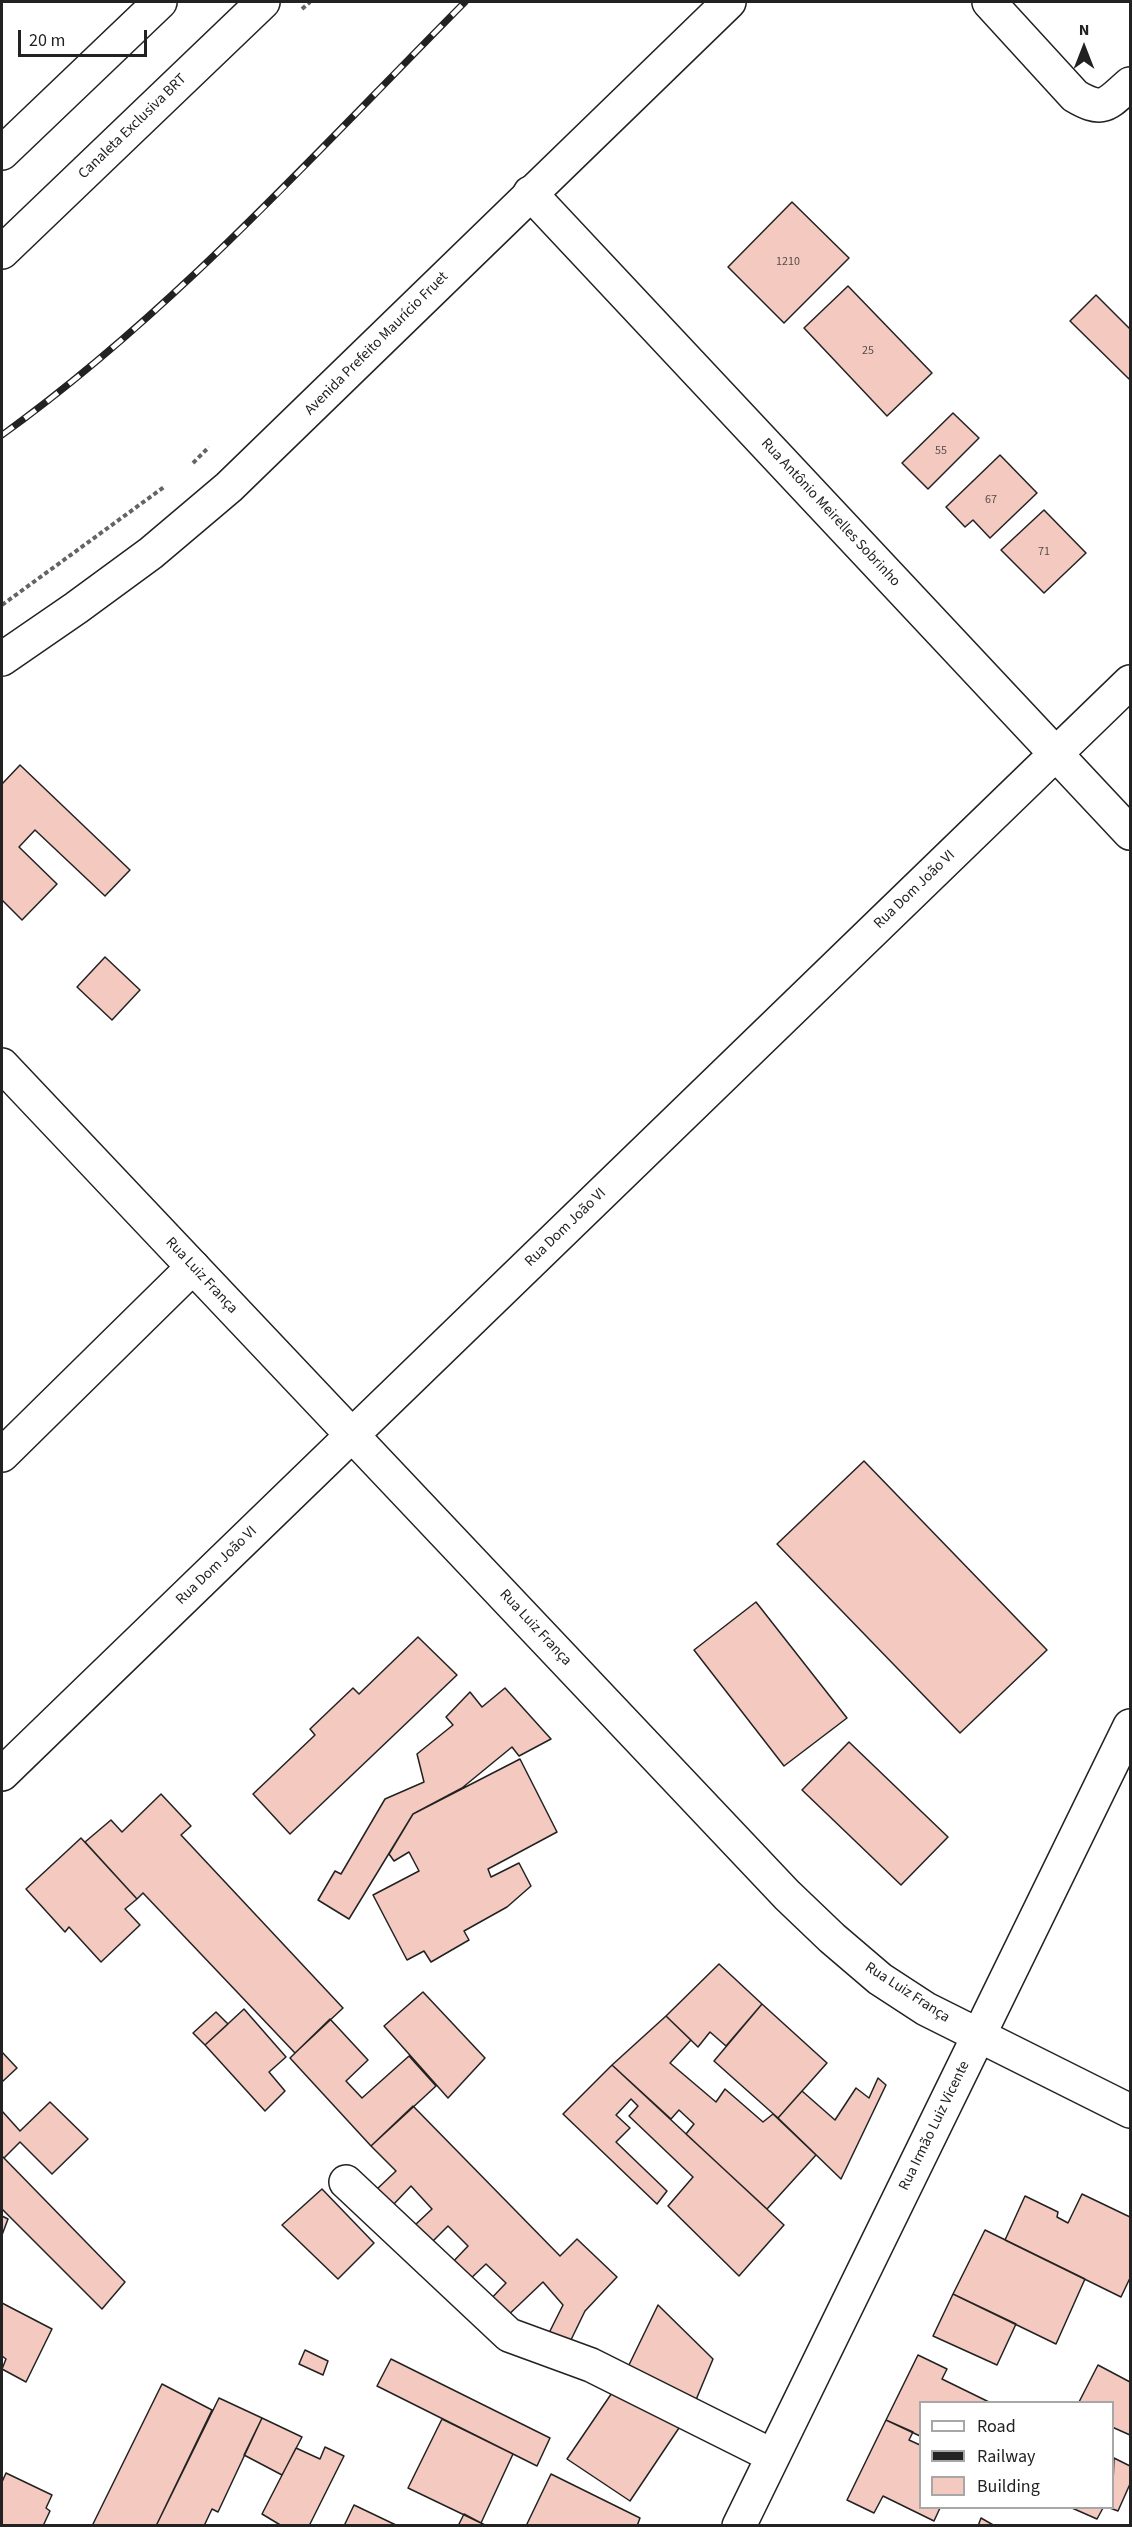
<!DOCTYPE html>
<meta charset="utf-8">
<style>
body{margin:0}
#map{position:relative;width:1132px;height:2527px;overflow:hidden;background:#fff;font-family:"Source Sans 3",sans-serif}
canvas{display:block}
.frame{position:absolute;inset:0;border:3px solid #222;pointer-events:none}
.legend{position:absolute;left:919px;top:2401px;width:195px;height:108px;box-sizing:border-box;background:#fff;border:2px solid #a7a7a7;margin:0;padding:8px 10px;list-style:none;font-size:18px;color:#222}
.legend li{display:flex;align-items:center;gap:12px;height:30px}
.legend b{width:30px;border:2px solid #a7a7a7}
.north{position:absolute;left:1054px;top:18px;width:60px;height:60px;-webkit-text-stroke:4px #fff;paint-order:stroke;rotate:0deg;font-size:16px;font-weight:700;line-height:24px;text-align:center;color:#222}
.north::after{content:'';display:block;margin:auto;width:21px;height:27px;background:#222;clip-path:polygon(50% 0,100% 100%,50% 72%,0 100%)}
.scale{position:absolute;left:18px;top:30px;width:129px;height:27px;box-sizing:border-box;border:3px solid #222;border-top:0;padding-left:8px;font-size:18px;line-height:21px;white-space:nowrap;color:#222;-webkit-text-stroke:4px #fff;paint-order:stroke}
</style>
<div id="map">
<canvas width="1132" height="2527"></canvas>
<div class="frame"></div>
<ul class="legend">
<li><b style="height:8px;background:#fff"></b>Road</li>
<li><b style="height:8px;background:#222"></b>Railway</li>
<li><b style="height:16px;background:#f3c9c0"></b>Building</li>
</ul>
<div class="north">N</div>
<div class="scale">20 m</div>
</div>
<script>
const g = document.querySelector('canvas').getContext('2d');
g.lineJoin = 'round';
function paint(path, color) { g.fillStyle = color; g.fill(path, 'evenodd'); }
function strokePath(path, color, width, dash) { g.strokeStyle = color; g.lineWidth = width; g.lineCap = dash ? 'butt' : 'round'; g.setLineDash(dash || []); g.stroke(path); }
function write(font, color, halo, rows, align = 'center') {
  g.font = font + ' "Source Sans 3",sans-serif'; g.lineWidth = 4.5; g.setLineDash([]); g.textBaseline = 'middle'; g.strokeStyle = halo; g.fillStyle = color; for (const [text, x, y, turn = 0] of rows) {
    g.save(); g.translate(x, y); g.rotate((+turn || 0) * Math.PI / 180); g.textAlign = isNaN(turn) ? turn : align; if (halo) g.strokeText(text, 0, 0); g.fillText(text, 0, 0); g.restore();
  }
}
const building = new Path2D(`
 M792,202L849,258L784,323L728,267Z
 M848,286L932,373L887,416L804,328Z
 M1096,295L1130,329V377L1129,379L1070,321Z
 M953,413L979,438L928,489L902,463Z
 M1000,455L1037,493L990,538L973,520L965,527L946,507Z
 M1044,510L1086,553L1044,593L1001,550Z
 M20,765L130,870L105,896L35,830L19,847L57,884L22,920L2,900V784Z
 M105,957L140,990L112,1020L77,987Z
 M864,1461L1047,1650L960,1733L777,1544Z
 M756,1602L847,1718L784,1766L694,1650Z
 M418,1637L457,1675L290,1834L253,1794L315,1735L310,1729L353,1688L359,1694Z
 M505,1688L551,1739L519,1756L512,1747L462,1788L413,1814L349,1919L318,1900L335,1871L341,1874L385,1799L424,1782L417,1754L453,1725L446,1717L470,1692L482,1707Z
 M849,1742L948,1837L901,1885L802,1790Z
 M520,1759L557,1832L488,1869L491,1877L519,1863L531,1886L507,1907L464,1931L469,1940L431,1962L424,1951L407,1960L373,1895L419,1871L409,1852L394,1861L389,1854L413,1814Z
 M161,1794L191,1826L181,1835L343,2008L295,2053L143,1893L137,1899L85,1842L111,1820L122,1832Z
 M81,1838L137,1899L125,1909L140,1925L101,1962L69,1927L65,1932L26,1889Z
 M719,1964L762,2004L726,2046L710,2032L698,2047L666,2016Z
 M423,1992L485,2058L448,2098L384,2026Z
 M762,2004L827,2063L778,2118L714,2061Z
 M244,2009L286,2057L269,2072L285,2091L265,2111L205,2045Z
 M216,2012L228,2024L205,2045L193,2033Z
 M666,2016L691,2040L670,2063L716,2102L725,2089L763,2122L773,2114L816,2155L767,2209L686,2134L694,2124L679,2110L671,2119L612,2065Z
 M330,2019L368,2060L346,2081L362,2098L409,2056L436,2086L371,2146L290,2058Z
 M2,2052L17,2068L2,2082Z
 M612,2065L784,2225L739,2276L668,2206L693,2177L629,2116L638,2106L631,2099L616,2115L630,2128L616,2142L667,2191L657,2204L563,2114Z
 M878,2078L886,2085L841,2179L778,2118L802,2091L835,2120L856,2088L869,2098Z
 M50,2102L88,2139L52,2174L20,2142L4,2158L2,2156V2111L20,2131Z
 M413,2106L560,2256L577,2239L617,2277L585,2311L568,2346L548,2335L563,2305L543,2282L503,2320L487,2303L506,2283L486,2264L467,2282L450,2265L468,2246L448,2226L430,2244L414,2226L432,2209L411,2186L393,2205L377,2189L396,2171L371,2146Z
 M2,2156L125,2282L102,2309L2,2209Z
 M322,2189L374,2243L338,2279L282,2225Z
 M1082,2194L1130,2217V2278L1121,2297L1005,2240L1025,2196L1058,2212L1057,2217L1068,2223Z
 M2,2216L8,2219L2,2235Z
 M985,2230L1085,2279L1056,2344L953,2294Z
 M953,2294L1016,2324L997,2365L933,2336Z
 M2,2303L52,2329L26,2382L2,2369L6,2359L2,2356Z
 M658,2305L713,2359L693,2407L627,2369Z
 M305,2350L328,2361L323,2375L299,2364Z
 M918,2355L947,2369L942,2379L989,2402H920V2436L886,2420Z
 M391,2359L550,2438L537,2466L377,2386Z
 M1098,2365L1130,2382V2435L1112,2427V2402H1079Z
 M162,2384L212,2410L156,2526H92Z
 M618,2384L681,2425L630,2501L567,2459Z
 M219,2398L262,2418L218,2512L212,2509L204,2526H156Z
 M262,2418L302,2437L282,2475L244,2455Z
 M442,2419L513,2454L481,2523L408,2488Z
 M886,2420L913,2432L909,2440L920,2445V2508H940L934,2521L883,2496L874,2513L847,2500Z
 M325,2447L344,2456L309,2526H282L262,2514L296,2448L320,2459Z
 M1114,2458L1130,2466V2484L1118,2511L1110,2508H1112Z
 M6,2473L52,2495L46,2508L50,2511L43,2526H2V2482Z
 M551,2474L640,2518L637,2526H526Z
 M354,2505L398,2526H344Z
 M1072,2508H1103L1097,2519Z
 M464,2514L481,2523L487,2526H458Z
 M981,2518L995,2526H978Z`);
const path = new Path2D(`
 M302,9L310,2
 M193,463L209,447
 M2,605L164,487`);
const minor = new Path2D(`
 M989,2L1075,96C1104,113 1107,104 1130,84
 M530,193L1130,833
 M2,252L263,2
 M2,1455L193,1267
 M2,1774L1130,682
 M346,2182L509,2335L591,2365L773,2456
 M739,2526L1130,1726`);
const major = new Path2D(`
 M2,153L160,2
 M2,659L76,608L151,553L229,487L729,2
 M2,1065L787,1895L832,1938L880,1979L926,2009L1130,2111`);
const rail = new Path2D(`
 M2,435C174,311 316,152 465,2`);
const numberNames = [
 ["1210",788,262],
 ["25",868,351],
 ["55",941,451],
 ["67",991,500],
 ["71",1044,552]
];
const streetNames = [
 ["Canaleta Exclusiva BRT",133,127,-44],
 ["Avenida Prefeito Maurício Fruet",377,344,-45],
 ["Rua Antônio Meirelles Sobrinho",830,513,47],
 ["Rua Dom João VI",915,890,-44],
 ["Rua Dom João VI",566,1228,-44],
 ["Rua Luiz França",201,1276,47],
 ["Rua Dom João VI",217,1566,-44],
 ["Rua Luiz França",535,1628,47],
 ["Rua Luiz França",907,1993,33],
 ["Rua Irmão Luiz Vicente",935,2126,-64]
];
paint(building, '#f3c9c0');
strokePath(building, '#222', 1.5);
strokePath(minor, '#222', 36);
strokePath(major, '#222', 36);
strokePath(path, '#646464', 4, [4.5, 3]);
strokePath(minor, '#fff', 33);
strokePath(major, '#fff', 33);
strokePath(rail, '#222', 7);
strokePath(rail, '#fff', 4.5, [14]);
write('12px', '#564c4a', null, numberNames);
write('15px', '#222', '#fff', streetNames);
</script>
